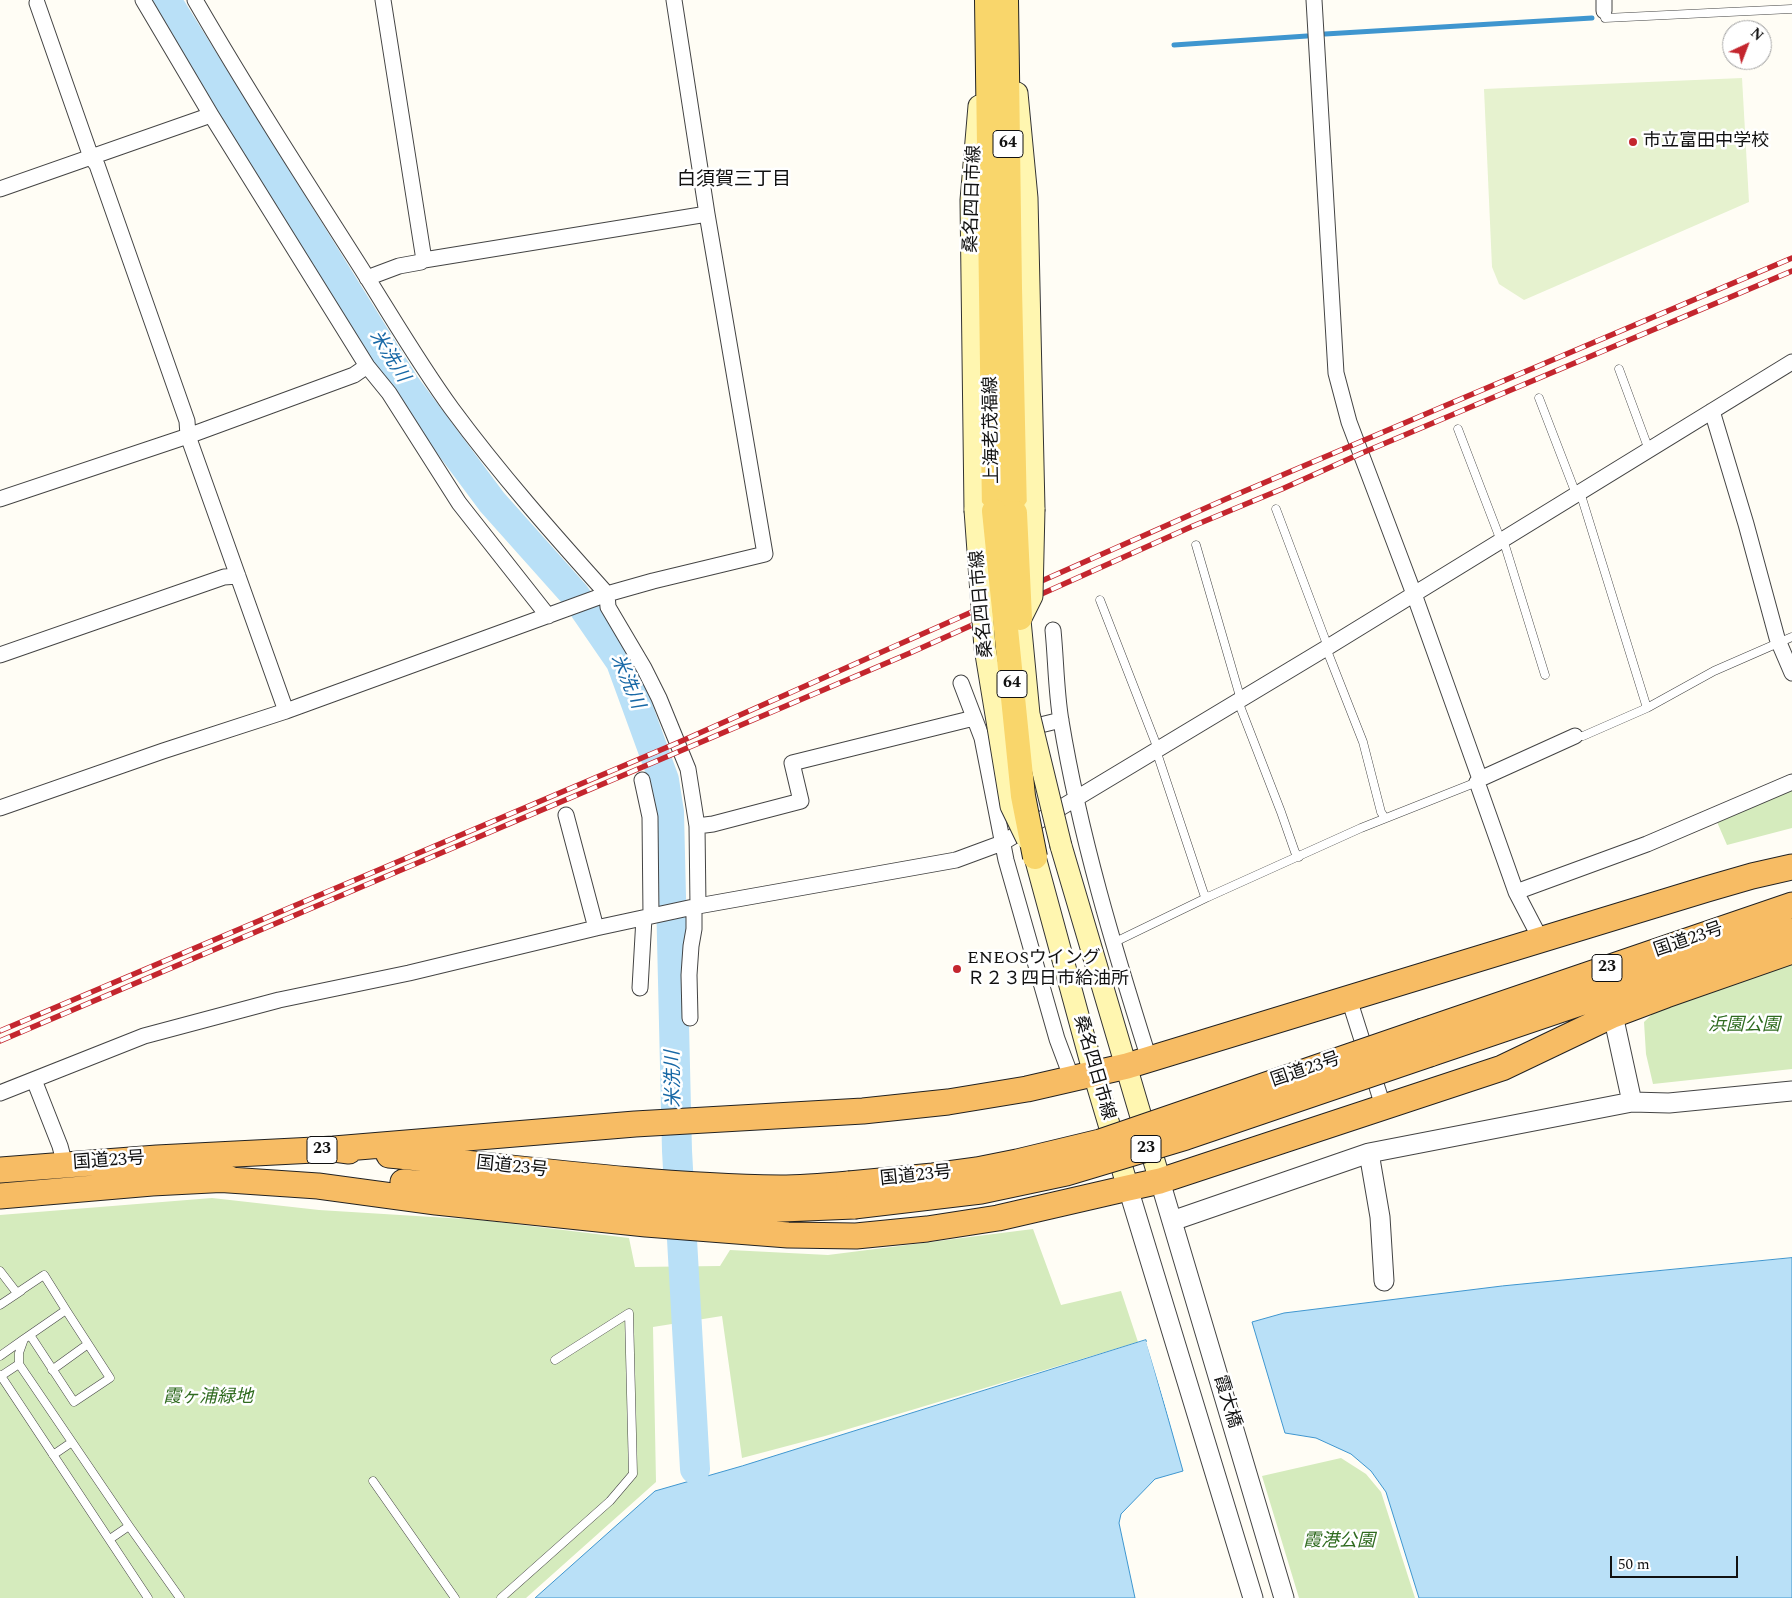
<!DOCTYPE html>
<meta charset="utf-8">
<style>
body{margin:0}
#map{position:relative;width:1792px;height:1598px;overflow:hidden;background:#fffdf5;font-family:Spectral,serif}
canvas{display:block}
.north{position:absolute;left:1722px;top:20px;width:50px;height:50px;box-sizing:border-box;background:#fff;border:1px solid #a0a0a0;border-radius:50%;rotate:43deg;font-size:14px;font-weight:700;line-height:20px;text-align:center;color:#111}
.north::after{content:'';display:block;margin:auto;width:18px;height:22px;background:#c4262e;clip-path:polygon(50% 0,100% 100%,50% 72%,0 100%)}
.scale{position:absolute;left:1610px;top:1556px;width:128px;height:22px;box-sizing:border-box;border:2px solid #111;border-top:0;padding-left:6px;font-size:15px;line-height:18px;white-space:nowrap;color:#111;-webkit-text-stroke:4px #fff;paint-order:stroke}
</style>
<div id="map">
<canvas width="1792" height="1598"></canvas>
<div class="north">N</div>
<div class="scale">50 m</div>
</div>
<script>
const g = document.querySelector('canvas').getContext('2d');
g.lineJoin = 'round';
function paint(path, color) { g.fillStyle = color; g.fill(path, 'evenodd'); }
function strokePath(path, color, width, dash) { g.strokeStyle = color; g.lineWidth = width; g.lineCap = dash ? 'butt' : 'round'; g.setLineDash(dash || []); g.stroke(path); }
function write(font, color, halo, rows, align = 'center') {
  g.font = font + ' Spectral,"Noto Sans JP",serif'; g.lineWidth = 5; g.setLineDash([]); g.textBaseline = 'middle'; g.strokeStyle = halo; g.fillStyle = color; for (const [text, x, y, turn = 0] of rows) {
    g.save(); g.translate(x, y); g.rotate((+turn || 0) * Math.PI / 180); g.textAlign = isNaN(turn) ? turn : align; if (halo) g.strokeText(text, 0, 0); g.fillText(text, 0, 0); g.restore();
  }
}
const green = new Path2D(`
 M1792,789V828L1727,845L1717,822Z
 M1792,959V1069L1653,1084L1646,1054L1644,1022L1668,999Z
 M212,1198L319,1210L481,1220L629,1238L635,1267L720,1266L730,1250L828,1255L1033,1229L1061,1305L1121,1291L1138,1342L825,1436L742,1458L722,1316L653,1327L656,1482L526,1598H0V1215Z
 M1341,1458L1366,1474L1381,1492L1415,1598H1299L1262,1476Z`);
const pitch = new Path2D(`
 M1742,78L1749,202L1524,300L1499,284L1492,267L1484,89Z`);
const water = new Path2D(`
 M1792,1258V1598H1419L1386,1492L1371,1471L1351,1454L1316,1438L1285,1433L1252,1322L1284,1313L1502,1286Z
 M1146,1340L1183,1471L1155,1479L1121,1514L1119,1523L1135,1598H535L655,1491L742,1466Z`);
const pier = new Path2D(`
 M1148,1341L1185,1471L1146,1342Z`);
const stream = new Path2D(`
 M1325,34L1592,18
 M1174,45L1307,36`);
const river = new Path2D(`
 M166,0L405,385L492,502L575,595L621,662L664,780L669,812L677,1151L695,1469`);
const service = new Path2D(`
 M1604,11L1605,18L1791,9
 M1619,369L1649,450
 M1539,398L1576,494
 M1458,429L1501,541
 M1580,492L1647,708
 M1276,509L1328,647
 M1503,539L1545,675
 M1196,545L1241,700
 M1100,600L1158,749
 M1326,648L1363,742L1381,812L1385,818
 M1238,701L1281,812L1295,852L1299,857
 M1575,736H1583L1647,708L1714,671L1792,637
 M1156,750L1204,894L1208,897
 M1113,943L1208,897L1361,828L1477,782L1478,780
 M0,1271L17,1293L44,1275L66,1310L24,1339L19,1353V1364L129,1526L180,1598
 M0,1305L21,1291
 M30,1335L74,1402L110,1378L66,1310
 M0,1356L24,1339
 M52,1370L88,1344
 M0,1375L1,1376L19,1364
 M1,1376L148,1598
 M53,1455L72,1442
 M373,1481L455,1598
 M110,1539L129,1526
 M501,1598L610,1501L633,1474L629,1313L555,1360`);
const minor = new Path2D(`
 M143,0L211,115L367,366L389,393L459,503L548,616
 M195,0C246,88 301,174 356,260C388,310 417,361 452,409C500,474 553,534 607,594L608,607L644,668L659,698L688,769L697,826L698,906
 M383,0L424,260L707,214
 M1314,0L1336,373L1349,422L1414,594L1480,779L1575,736
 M1604,0V11
 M37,3L91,157L97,165L187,421L188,436L286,711
 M0,189L211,115
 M367,278L399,266L421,262L424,260
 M1712,411L1746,524L1777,638L1792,673
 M0,499L188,436L354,375L367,366
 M1053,630C1056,660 1056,691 1061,721C1080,836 1114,948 1149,1059
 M0,655L224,577L238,576
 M961,683L982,738L1006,860L1057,1039L1072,1079
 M1024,729L1061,720
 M642,780L650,817L651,916
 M1477,782L1516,892L1541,940
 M0,808L163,751L286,711L607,594L653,581L765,554L707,214L674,0
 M566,815L596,928
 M697,826L713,824L801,801L792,763L974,718
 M1516,892L1647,844L1792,782
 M640,988L644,918
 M1349,999L1383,1106
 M690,1018L689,975L691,946L694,929V908
 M34,1080L60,1146L65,1165
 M0,1093L144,1036L279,1000L409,973L596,928L698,906L956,860L1002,843L1328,647L1792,362`);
const tertiary = new Path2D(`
 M1613,1015L1632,1102
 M1369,1153L1380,1217L1384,1281
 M1160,1181L1284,1598
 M1128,1188L1253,1598
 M1172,1221L1369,1153L1632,1102L1669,1103L1792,1091`);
const secondary = new Path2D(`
 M1017,93L1027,198L1034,509
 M975,510L971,200L979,106
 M1061,846L1160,1181
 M1035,857L1094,1074L1128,1188`);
const primary = new Path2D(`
 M987,0L994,511
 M1006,0L1010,288L1015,513`);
const trunk = new Path2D(`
 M1423,1031L1792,905
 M1430,1054L1792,931
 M334,1149L635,1124L863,1111L948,1102L1027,1089L1127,1066L1707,889L1752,876L1792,867
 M389,1155C519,1168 649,1186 780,1188C803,1188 826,1186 849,1184
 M0,1170L157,1158L334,1149L349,1151
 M214,1179L318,1186L436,1202L646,1224L788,1235L856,1236L927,1229L998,1218L1128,1188L1160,1181L1502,1068L1613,1015L1666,995L1792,951
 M403,1182L712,1208L782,1209L854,1206
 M0,1196L152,1183L230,1179`);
const rail = new Path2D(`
 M0,1031L677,743L1226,499L1792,258
 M0,1041L910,653L1193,526L1282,489L1362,453L1792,271`);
const secondaryBridge = new Path2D(`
 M1034,509L1032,596L1020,620L1029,714L1061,846
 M975,510L985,648L1011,806L1027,839`);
const primaryBridge = new Path2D(`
 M994,511L1023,796L1035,857
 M1015,513L1020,618`);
const trunkBridge = new Path2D(`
 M849,1184L933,1176L977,1170L1017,1162L1100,1142L1423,1031
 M854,1206L981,1191L1066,1173L1186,1137L1430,1054`);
const markers = [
 [1633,142,5,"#c4262e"],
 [957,969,5,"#c4262e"]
];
const shields = [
 [1008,144,30],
 [1012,684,30],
 [1607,968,30],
 [1146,1149,30],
 [322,1150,30]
];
const shieldNames = [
 ["64",1008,144],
 ["64",1012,684],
 ["23",1607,968],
 ["23",1146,1149],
 ["23",322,1150]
];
const poiNames = [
 ["市立富田中学校",1643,142],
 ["ENEOSウイング",967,959],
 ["Ｒ２３四日市給油所",967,980]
];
const streetNames = [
 ["桑名四日市線",974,199,-88],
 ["上海老茂福線",993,430,-91],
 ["桑名四日市線",983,604,-95],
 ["国道23号",1689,941,-19],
 ["桑名四日市線",1093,1068,74],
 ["国道23号",1306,1071,-19],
 ["国道23号",109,1162,-4],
 ["国道23号",512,1168,6],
 ["国道23号",916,1177,-6],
 ["霞大橋",1226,1402,73]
];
const parkNames = [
 ["浜園公園",1744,1026],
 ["霞ヶ浦緑地",208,1398],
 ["霞港公園",1339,1542]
];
const neighbourhoodNames = [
 ["白須賀三丁目",734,181]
];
const waterNames = [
 ["米洗川",388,357,58],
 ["米洗川",626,682,67],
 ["米洗川",675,1079,-91]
];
paint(green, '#d5ebbd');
paint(pitch, '#e6f2cf');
paint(water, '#b9e0f7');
strokePath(water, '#3f96cf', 1);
paint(pier, '#fffdf5');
strokePath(stream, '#3f96cf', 5);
strokePath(river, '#b9e0f7', 30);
strokePath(service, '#444', 9);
strokePath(minor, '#444', 17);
strokePath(tertiary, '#444', 21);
strokePath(secondary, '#333', 23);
strokePath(primary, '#222', 26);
strokePath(trunk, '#222', 27);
strokePath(service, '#fff', 8);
strokePath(minor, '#fff', 15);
strokePath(tertiary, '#fff', 19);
strokePath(secondary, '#fff6b0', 21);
strokePath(primary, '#f9d66b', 24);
strokePath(trunk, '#f7bc64', 25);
strokePath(rail, '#c4262e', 5.5);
strokePath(rail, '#fff', 4, [11]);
strokePath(secondaryBridge, '#333', 23, []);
strokePath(primaryBridge, '#222', 26, []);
strokePath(trunkBridge, '#222', 27, []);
strokePath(secondaryBridge, '#fff6b0', 21);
strokePath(primaryBridge, '#f9d66b', 24);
strokePath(trunkBridge, '#f7bc64', 25);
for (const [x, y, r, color] of markers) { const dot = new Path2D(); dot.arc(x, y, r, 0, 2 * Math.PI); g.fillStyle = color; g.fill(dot); strokePath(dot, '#fff', 2); }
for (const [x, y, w] of shields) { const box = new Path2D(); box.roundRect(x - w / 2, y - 13.5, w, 27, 4); g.fillStyle = '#fff'; g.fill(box); strokePath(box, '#111', 1); }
write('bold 16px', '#111', null, shieldNames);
write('18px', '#111', '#fff', poiNames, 'left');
write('18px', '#111', '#fff', streetNames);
write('italic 18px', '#2f6b1f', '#fff', parkNames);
write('19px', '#111', '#fff', neighbourhoodNames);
write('italic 19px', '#1768a6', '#fff', waterNames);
</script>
